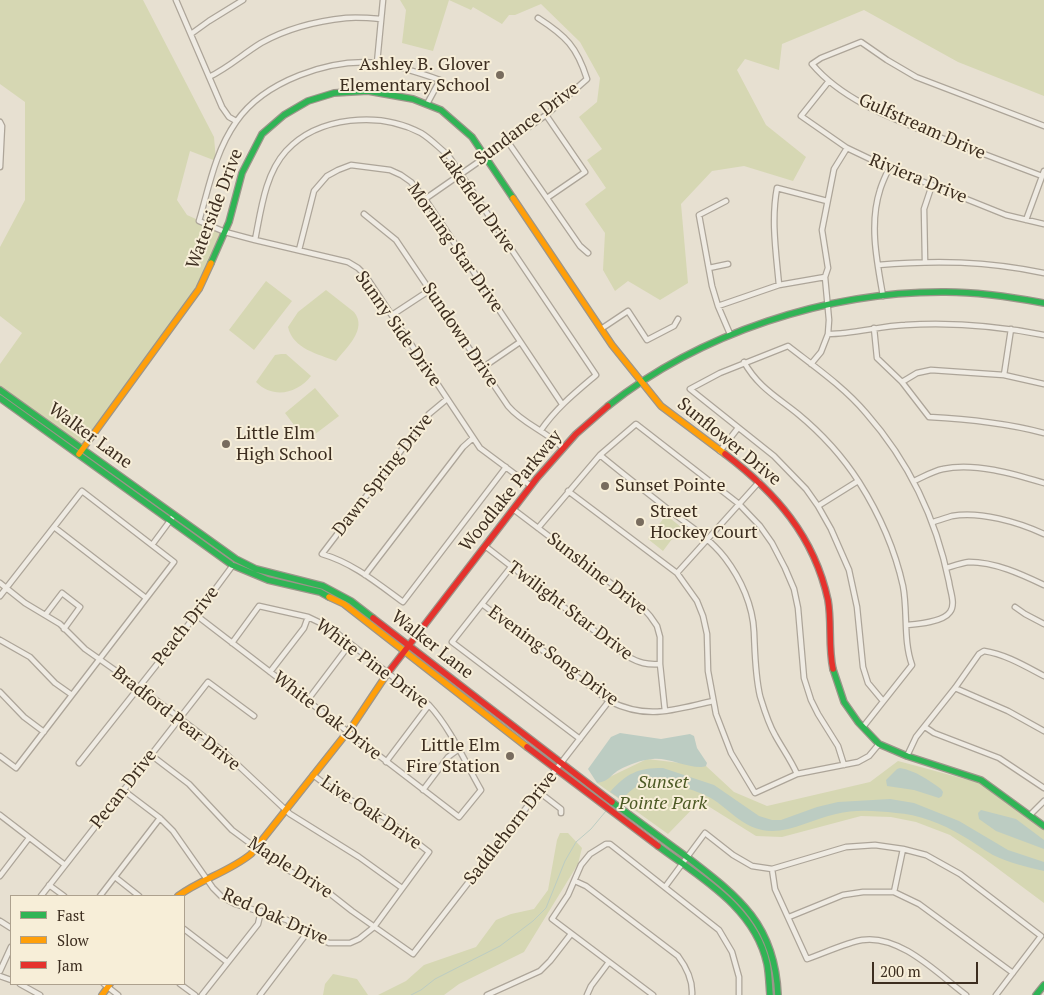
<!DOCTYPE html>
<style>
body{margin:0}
#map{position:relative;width:1044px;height:995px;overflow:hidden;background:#e7e0d1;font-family:"PT Serif",serif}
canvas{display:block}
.legend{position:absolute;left:10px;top:895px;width:175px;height:90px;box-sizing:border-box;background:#f7eed8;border:1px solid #ada18e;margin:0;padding:6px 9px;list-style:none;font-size:15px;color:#3d2e20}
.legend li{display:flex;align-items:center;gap:10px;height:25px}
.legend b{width:25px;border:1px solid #ada18e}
.scale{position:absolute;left:872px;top:962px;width:106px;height:22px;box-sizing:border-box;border:2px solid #3d2e20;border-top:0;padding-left:6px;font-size:15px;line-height:18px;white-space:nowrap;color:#3d2e20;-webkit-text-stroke:4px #f7eed8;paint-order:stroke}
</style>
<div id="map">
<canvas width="1044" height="995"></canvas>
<ul class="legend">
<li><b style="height:6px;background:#30b455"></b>Fast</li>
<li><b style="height:6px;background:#ff9f0a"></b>Slow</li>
<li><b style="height:6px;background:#e5322d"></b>Jam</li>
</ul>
<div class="scale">200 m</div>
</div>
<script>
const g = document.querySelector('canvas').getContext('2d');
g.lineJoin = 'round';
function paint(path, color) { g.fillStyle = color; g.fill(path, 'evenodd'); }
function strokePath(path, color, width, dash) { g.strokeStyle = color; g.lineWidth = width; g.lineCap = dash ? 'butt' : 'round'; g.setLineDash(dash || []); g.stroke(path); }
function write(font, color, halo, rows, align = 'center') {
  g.font = font + ' "PT Serif",serif'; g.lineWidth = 4; g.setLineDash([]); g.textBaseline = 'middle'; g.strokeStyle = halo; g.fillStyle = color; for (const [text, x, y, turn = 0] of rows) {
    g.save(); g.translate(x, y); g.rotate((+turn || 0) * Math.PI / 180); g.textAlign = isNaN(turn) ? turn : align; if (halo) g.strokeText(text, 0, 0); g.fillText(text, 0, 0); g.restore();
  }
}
const green = new Path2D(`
 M0,0H143L214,137L216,161L190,151L177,200L187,215L225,232L202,284L83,449L0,390V364L22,333L0,316V247L25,200V102L0,84Z
 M400,0H1044V96L958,62L864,10L782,44L779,70L745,59L737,70L766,125L806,157L793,181L744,166L712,171L681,204L688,283L660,300L628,281L615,291L603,270L605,233L585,204L606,188L587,160L602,149L579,117L597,102L600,78L580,42L541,4L515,15H509L502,24L473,7L471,10L449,0L433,51L402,43L406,10Z
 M266,281L292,301L254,350L229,330Z
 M326,290L354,312C368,329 346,348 336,361C318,354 293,349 288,327L298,312Z
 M281,354H286L311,376C297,394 273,399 256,382L275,355Z
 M315,388L339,416L306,441L285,413Z
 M666,515L681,527L663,551L648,539Z
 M647,759L706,766L734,792L767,806L870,782L898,761L980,783L1044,830V903L981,856L950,835L916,822L891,817L861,816L782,837L756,836L700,801L668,834L597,783Z
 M560,833H568L582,848L578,864L524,952L459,984L444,995H378L406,981L424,965L476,947L496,920L511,914L534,909L548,890L557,840Z
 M333,974L357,979L368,995H323L325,984Z`);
const water = new Path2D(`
 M620,733L661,739L690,734L694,736L697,748L707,763L706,766C695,771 668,757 653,759C641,760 630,764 619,770C609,776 610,781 597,783L588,769L611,737Z
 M663,768L714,785L759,816L772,820H781L817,807L838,802L890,799L914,803L959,821L1008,850L1044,862V871C1027,867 1009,863 993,855C982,849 972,841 961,835C943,824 917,814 896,813C876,811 856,809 836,814C812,819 787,835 762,830C743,826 730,811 714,800C703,793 692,790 679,786C656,779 637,780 622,800L610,792C627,773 638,768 663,768Z
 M900,768C916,771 927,779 941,789L943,792L942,796L939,798L914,790L887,786L886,780L897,769Z
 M981,810L1016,819L1044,840V849L996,831L979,819L978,813Z`);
const stream = new Path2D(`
 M411,995L421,990L435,979L500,946L533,921L546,908L565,861L576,842L591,829L606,811`);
const street = new Path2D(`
 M176,0L222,107L229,117L236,121
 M191,34L209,21L243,0
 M377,63L383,0
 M209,77C228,68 243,54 261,43C286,29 317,21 346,18C357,17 370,18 381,19
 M829,81L801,116L847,148L889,168L1006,215L1044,224
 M427,104L440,80C420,73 399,66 378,63C330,58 264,81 236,122C215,152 209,187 199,221L225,232L255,240L348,262L358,268L365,275L480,448L531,486
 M546,115L585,172L547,198
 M0,122L2,126L0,167
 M508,142L580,246L588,253
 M1042,176C1007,163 973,150 939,137C894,119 843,101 812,64L821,58L861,42L887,60L916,77L1044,126
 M425,199L546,115L587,79C577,47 566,36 538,18
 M726,201L699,215L712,286L718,306L730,334
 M364,214L396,240L508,406C523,424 546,431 563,448
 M1026,220L1044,171
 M255,240C261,210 265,174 286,151C318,116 380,111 421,133C431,139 439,148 448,155L596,375C576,392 556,408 541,430
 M299,250L314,191L327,176L338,170L351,165L390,170L401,175L411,182L425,199L562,404
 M925,261L924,209L932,185
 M878,265C936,260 986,261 1044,273
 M709,268L728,264
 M779,285C776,252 771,220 777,188L827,201
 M883,296C877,262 869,224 880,190C882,183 886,175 889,168
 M718,306L779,285L825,277
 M392,315L430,290
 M874,328L877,358L902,382L929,417C969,419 1006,423 1044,433
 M601,329L628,311L647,340L674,326L678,319
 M828,334C854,334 880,326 905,325C952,322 998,326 1044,335
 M744,362C758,387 777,397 798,414C821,433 843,457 859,482C878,512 895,550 903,586C908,612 903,640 912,665L863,727
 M811,364L821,352L828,334L829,320L825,277L828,268L822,230L834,169L847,148
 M482,368L520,342
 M1004,375L1011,329
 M902,382L917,373L931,370L1004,375L1044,384
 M447,399L429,414L322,554C353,563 377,583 403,602L506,467
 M720,451L738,428
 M600,455C624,475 649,494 674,514C692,527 711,540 725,558C741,579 753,606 754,632C755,653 755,674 760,696C764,709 768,723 775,735C782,748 791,760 797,774
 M914,481C923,477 933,471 943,469C974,462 1014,474 1044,483
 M568,491L677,573L697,601L703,616L707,634L708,671L716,714L731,753L755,793L797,774L858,762L869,756L879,744
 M818,506L858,481
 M513,509L641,606L650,616L657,626L660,637V664L665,711
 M933,522C939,520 946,518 952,516C980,511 1018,522 1044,534
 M54,527L146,598
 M538,528L600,455L636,424L739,504L760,526L772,543L785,568L794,589L798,608L804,678L811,700L818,714L838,746L844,765
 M152,545L172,518
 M485,546L627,656C639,663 647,665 660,664
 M511,567L452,642L580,739
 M946,568C953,566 961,563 969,562C995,562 1021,574 1044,585
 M677,573L759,482
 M365,575L463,447L473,438
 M0,583L25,603L60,624L85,649L139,687L224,752L290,814L359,857L402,888
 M0,596L82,491L174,562L16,768L0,756
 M482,604L609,701C648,720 672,710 713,701
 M1015,607L1025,614L1044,624
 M46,614L62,593L80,607L64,629
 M196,615L459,817L481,790C465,762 451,729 429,705L329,627L308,617L259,606L232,643
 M0,640L30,657L55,683L72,695
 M270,672L304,628L308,617
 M955,688L1008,711L1044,731
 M0,692L24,717L44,732
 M307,701L350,644
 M883,701L868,683L863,667L857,607L849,570L831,529L818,506L806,489L774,456L690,389L720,373L788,346C815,367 844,387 866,413C910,463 936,518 949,582C950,591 956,604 950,612C943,622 919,624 907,625
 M925,727L934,733L999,758L1044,788
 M151,755L189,784L232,830L282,867L324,889L352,911L413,954L609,701
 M907,756L916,737L955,688L979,654L984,651C1005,654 1025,666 1044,676
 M386,762L429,705
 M79,763L196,615L233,565
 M123,790L160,818L173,831L213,888L222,897L235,904L287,920L307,933L329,943H350L359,939L374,927L429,852L385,818L337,793L313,775
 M423,790L448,757L459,749
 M539,792L561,809V813
 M0,815L65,865
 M1030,815L1044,801
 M772,869L775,889L807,959C822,954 848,942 862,940C900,934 938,974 966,995
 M0,876L29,838
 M115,877L139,896
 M575,881L586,886L678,956C687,968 693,980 692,995
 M49,885L64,896
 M665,887L705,833L733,855L752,866L772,869L846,847L875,845L903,849L926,855L960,874L1041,936L996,995
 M894,892L903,849
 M41,896L208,682L254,716
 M100,896L160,818
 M789,917L843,895L863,892H894L919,904L1013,973
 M0,921L11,928
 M184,929L227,962
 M0,971L11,947
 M0,976L11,980
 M20,984L40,995
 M104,984L118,995
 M180,984L195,995
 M202,995L258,924L261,911
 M260,995L307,933
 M487,995L540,971L550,961L571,934
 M587,995L591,986L609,962
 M653,995L552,919L568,895L581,865L590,854L606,844H610L719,930L732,952L739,977V995`);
const fast = new Path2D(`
 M211,263L229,222L242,173L262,134L284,115L308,101L334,93L368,91L413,99L441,110L472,137L513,198
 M0,390L236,559L256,569L323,586L351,601L373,618
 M0,398L232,565L268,580L320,592L329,597
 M608,406C700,333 828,291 946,292C979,292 1012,297 1044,303
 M833,669L844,702L858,722L879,744L907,756L981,780L1044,826
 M612,802C637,820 662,839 687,857C739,897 775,924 778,995
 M658,846C701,878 755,908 767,964C769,974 769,985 770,995
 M1036,995L1044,985`);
const slow = new Path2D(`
 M513,198L612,345L661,406L725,454
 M79,454L199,289L211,263
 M329,597L344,604L527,747
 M178,896C201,879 229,872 251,854L353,725L387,674
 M102,995L110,984`);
const jam = new Path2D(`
 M725,454C776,493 814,536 828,600C832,623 828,646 833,669
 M373,618L612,802
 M387,674L537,478L576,434L608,406
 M527,747L658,846`);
const markers = [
 [500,75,5,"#786c5e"],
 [226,444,5,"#786c5e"],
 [605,486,5,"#786c5e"],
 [640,522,5,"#786c5e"],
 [510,756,5,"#786c5e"]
];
const poiNames = [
 ["Ashley B. Glover",490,65,"right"],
 ["Elementary School",490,86,"right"],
 ["Little Elm",236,434],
 ["High School",236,455],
 ["Sunset Pointe",615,486],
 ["Street",650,512],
 ["Hockey Court",650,533],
 ["Little Elm",500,746,"right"],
 ["Fire Station",500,767,"right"]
];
const streetNames = [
 ["Sundance Drive",527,124,-37],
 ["Gulfstream Drive",922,127,24],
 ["Riviera Drive",918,179,22],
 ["Lakefield Drive",477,202,55],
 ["Waterside Drive",215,209,-69],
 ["Morning Star Drive",455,248,55],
 ["Sunny Side Drive",398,329,55],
 ["Sundown Drive",460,335,56],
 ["Walker Lane",90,436,36],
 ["Sunflower Drive",729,442,39],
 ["Dawn Spring Drive",383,475,-52],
 ["Woodlake Parkway",511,491,-51],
 ["Sunshine Drive",597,574,38],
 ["Twilight Star Drive",570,611,37],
 ["Peach Drive",186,626,-52],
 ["Walker Lane",432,645,38],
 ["Evening Song Drive",553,656,36],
 ["White Pine Drive",372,664,37],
 ["White Oak Drive",327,716,38],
 ["Bradford Pear Drive",176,719,38],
 ["Pecan Drive",124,789,-52],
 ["Live Oak Drive",371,813,34],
 ["Saddlehorn Drive",511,828,-52],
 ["Maple Drive",290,868,33],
 ["Red Oak Drive",275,917,24]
];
const parkNames = [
 ["Sunset",663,783],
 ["Pointe Park",663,804]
];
paint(green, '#d6d7b3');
paint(water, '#bcccc2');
strokePath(stream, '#bcccc2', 1);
strokePath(street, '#ada599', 7);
strokePath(fast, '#9c958a', 8);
strokePath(slow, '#9c958a', 8);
strokePath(jam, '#9c958a', 8);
strokePath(street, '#efebe3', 4.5);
strokePath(fast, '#30b455', 5.5);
strokePath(slow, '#ff9f0a', 5.5);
strokePath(jam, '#e5322d', 5.5);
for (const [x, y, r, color] of markers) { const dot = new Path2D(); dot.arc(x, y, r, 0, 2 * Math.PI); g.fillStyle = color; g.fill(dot); strokePath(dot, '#f7eed8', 2); }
write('18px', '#3d2e20', '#f7eed8', poiNames, 'left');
write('18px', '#3d2e20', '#f7eed8', streetNames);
write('italic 18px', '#4d5a26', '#f7eed8', parkNames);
</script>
